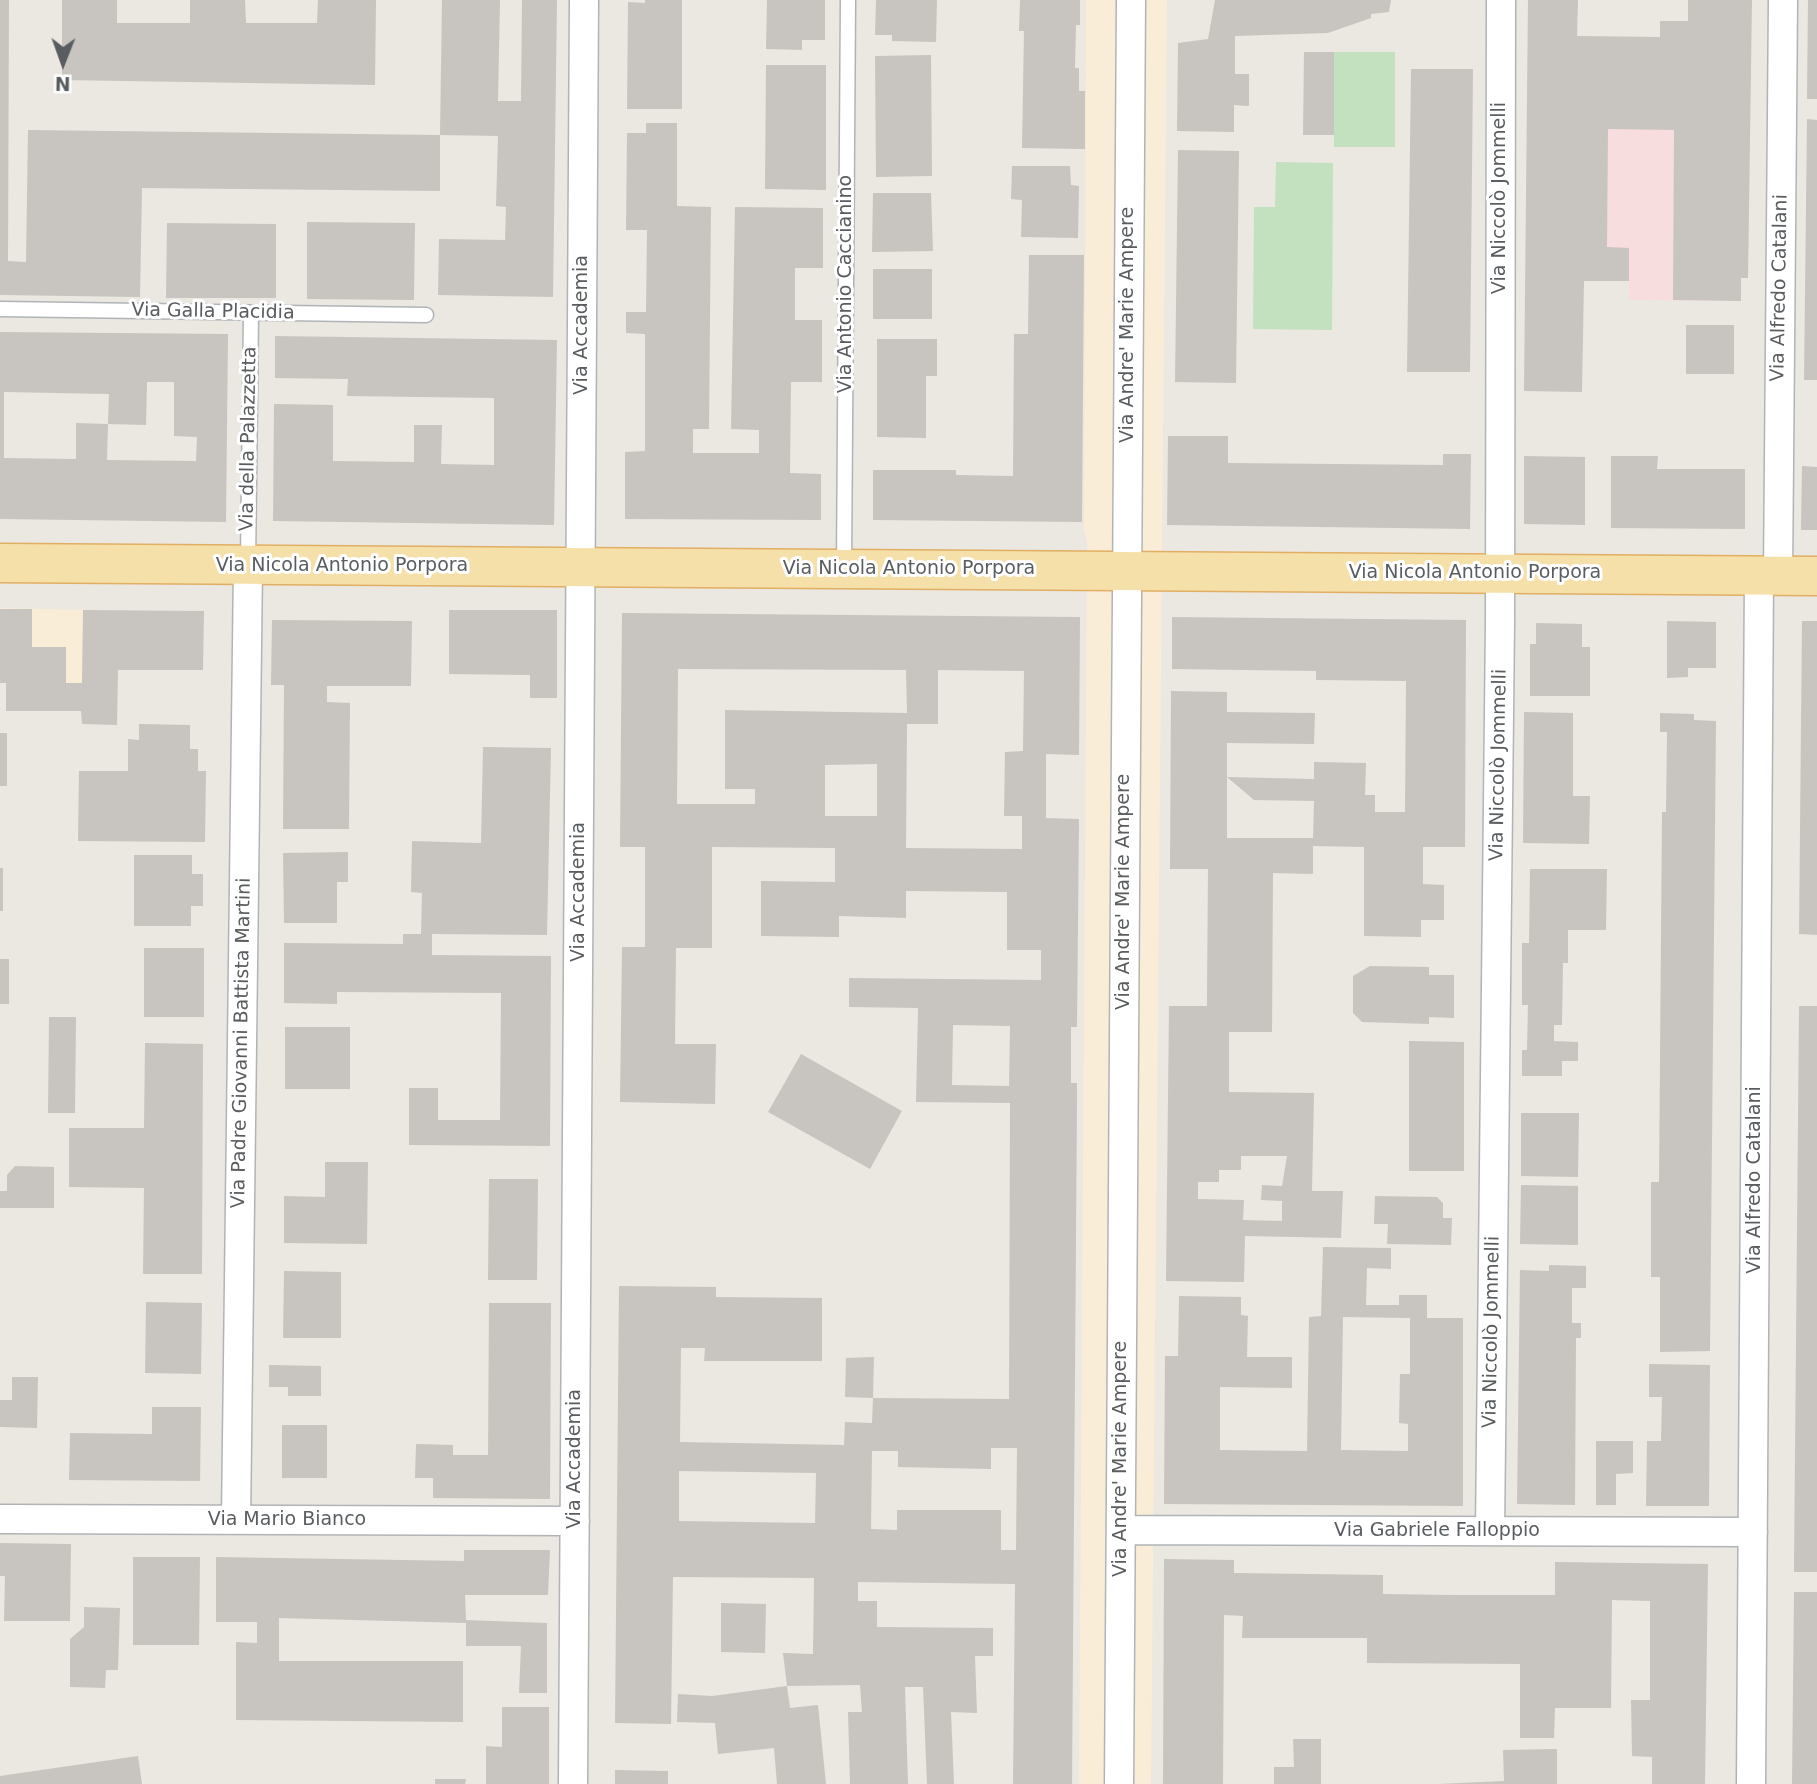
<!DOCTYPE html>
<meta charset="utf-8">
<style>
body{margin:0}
#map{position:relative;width:1817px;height:1784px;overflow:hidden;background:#ebe7e1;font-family:"DejaVu Sans",sans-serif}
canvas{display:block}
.north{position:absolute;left:28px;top:28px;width:70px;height:70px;-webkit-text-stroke:5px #fff;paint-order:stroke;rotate:181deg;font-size:19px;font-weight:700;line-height:28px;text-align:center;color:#595d60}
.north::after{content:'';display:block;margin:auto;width:24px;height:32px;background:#595d60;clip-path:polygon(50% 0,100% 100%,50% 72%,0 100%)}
</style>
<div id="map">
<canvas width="1817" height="1784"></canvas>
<div class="north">N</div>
</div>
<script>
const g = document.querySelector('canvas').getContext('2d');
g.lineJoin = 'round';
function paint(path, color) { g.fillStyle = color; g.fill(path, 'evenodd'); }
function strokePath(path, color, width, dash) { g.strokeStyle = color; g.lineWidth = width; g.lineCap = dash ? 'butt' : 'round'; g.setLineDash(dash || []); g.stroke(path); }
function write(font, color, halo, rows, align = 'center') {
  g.font = font + ' "DejaVu Sans",sans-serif'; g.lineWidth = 6; g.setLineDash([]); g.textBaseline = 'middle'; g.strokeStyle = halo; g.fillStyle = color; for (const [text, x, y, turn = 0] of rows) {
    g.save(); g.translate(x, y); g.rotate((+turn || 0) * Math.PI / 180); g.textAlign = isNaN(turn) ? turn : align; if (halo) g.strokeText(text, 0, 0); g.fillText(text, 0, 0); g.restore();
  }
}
const commercial = new Path2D(`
 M1086,0H1167L1151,1784H1079L1087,542L1084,529Z
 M0,608L83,610L82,683H0Z`);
const medical = new Path2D(`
 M1528,22L1577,23V36L1660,37L1751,23L1748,278H1741V301L1629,300V281L1566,280L1526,260Z`);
const green = new Path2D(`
 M1334,52H1395V147H1334Z
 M1276,162L1333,163L1332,330L1253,329L1254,207H1275Z`);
const building = new Path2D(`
 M0,0H9L8,261L26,262L28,130L440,135V191L142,188L140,297L0,295Z
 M62,0H117V23H190V0H245L246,23H317L318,0H376L375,85L62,80Z
 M442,0H500L498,101H521L522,0H557L553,297L438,295L439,239L505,240L506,207L496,206L498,136L440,135Z
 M645,0H682V109H627L628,2L645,3Z
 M767,0H825V40H802V50L766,49Z
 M876,0H937L936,42L892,41V35H875Z
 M1020,0H1080V25H1076L1075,68H1079V91H1085V149L1022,148L1024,31H1019Z
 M1215,0H1391L1389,12L1371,14V18L1328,33L1235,36V74H1249V106L1234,105V132L1177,131L1178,43L1208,39Z
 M1528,0H1578L1577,36L1660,37V21H1688V0H1752L1748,278H1741V301L1673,300L1674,130L1608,129L1607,247L1629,248V281H1584L1582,392L1524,391Z
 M1808,0H1817V99H1807Z
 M1304,52H1334V135H1303Z
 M931,55L932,176L876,177L875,56Z
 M766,65H826V190L765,189Z
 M1411,69H1473L1470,372H1407Z
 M1807,119L1817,120V380H1804Z
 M646,123H677V206L711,207L709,429H693V453H759V430L731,429L735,207L823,208V268H795V320H822V382H791L790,473L821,474V520L625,519V452L645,451V334L626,333V312H646L647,230H626L627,133H646Z
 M1178,150L1239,151L1236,383L1175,382Z
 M1012,166H1070L1071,185L1079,186L1078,238L1021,237L1022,200L1011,199Z
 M873,193H931L933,251L872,252Z
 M307,222L415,223L414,300L307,299Z
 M167,223L276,224V298H166Z
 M1029,255H1084L1082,522L873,520V470H956V475L1013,476L1014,334H1028Z
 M873,269H932V319H873Z
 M1686,325H1734V374H1686Z
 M0,332L228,334L226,522L0,519ZM147,382H174V436L197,437L196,461L107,460L108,424L76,423V459L4,458V392L109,394L108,424L146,425Z
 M275,336L557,340L554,525L273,521L274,404L333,405V461L414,462V425H442L441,464L494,465V398L347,396L348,379L275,378Z
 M877,339H937V376H926V438L877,437Z
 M1168,436H1228V463L1443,465V454H1471L1470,529L1167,525Z
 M1524,456L1585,457V525L1524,524Z
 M1611,456H1658L1657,469H1745V529L1611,528Z
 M1802,466L1817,467V530H1801Z
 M0,609H32V647H66V683H82L83,610L204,611L203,670H118L117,725L82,724L81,711H6V683H0Z
 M449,610H557V698H530V675L449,674Z
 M622,613L1080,617L1079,755L1046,754V818L1079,819L1077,1027H1071V1083H1077V1103L1072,1784H1013L1015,1584L858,1582V1601H877V1627L993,1628V1656H975L977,1713L951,1712L954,1784H927L923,1687H905L908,1784H850L848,1712H862L860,1685L787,1686L783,1653L813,1654L814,1578L673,1577L671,1724L615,1723L619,1286L716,1287V1297L822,1298V1361H704L705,1348H681L680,1442L844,1445L845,1422L872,1423L873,1398L1009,1399L1010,1103L916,1102L918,1008L849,1007V978L1041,980V950H1007V892L906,891V918L839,916V937L761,936V881L835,882V848L712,847V948H676L675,1044H716L715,1104L620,1102L622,947H645V847H620ZM678,669L906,670L907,713L725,710V789H755V804H677ZM938,670L1024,671L1023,751L1005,752L1004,816H1022V849L906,848L907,724H938ZM877,764V816H825V765ZM953,1025L1010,1026L1009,1086L952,1085ZM991,1448H1017L1016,1550H1001V1510H897V1530L871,1529L872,1451H898V1467L991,1469ZM679,1471L816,1473L815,1523L679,1521Z
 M1172,617L1466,620L1465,847H1423V884L1444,885V920H1421V937L1364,936V847L1313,846V874L1273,873L1272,1032H1229V1092L1314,1093L1312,1191H1343L1341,1238L1245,1236L1244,1282L1166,1281L1169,1006H1207V992L1208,869H1170L1171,691L1227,692V712L1315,713L1314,744L1227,743V777L1314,779V762L1366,763L1365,795H1375V812H1405L1406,681L1316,680V671L1172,669ZM1227,777L1254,800L1314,801L1313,838H1227ZM1241,1156H1287L1282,1186L1262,1185L1261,1200L1282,1201V1221L1243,1220L1244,1200L1198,1199V1182H1219V1170H1241Z
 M272,620L412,621L411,686H327V702L350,703L349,829H283L284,685H271Z
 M1667,621L1716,622V668H1688V677L1667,678Z
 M1802,621H1817V935L1799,934Z
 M1536,623L1582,624V647H1590V696H1530V644H1536Z
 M1524,712L1573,713V796H1590L1589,844L1523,843Z
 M1660,713L1694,714V720L1716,721L1710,1351L1660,1352V1277H1651V1182H1659L1662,812H1666L1667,732H1660Z
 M139,724L190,725V749H198V771H206L205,842L78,841L79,771H128V739L139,740Z
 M0,733H7V786H0Z
 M483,747L551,748L547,935L432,934V955L551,956L550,1146L409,1145V1088H438V1120H500L501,993L337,992V1004L284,1003V943L403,944V934H421L422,893L411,892L412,841L481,843Z
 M348,852V882H337V923H284L283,853Z
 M134,855H192V874H203V906H191V926H134Z
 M0,868H3V911H0Z
 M1530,869H1607L1606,930H1568V963H1563L1562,1025H1554V1041L1578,1042V1061H1562V1076H1522V1050H1527L1528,1005H1522V943H1529Z
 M144,948H204V1017H144Z
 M0,959H9V1004H0Z
 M1370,966L1429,967V975H1454V1018L1429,1017V1024L1362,1022L1353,1013V976Z
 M1799,1006H1817V1572H1794V1566Z
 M49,1017H76L75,1113H48Z
 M285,1027H350V1089H285Z
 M1409,1041L1464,1042V1171H1409Z
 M145,1043L203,1044L202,1274H143L144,1188L69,1187V1128H144Z
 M801,1054L902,1111L870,1169L768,1112Z
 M1521,1113H1579L1578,1177L1521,1176Z
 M325,1162H368L367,1244L284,1243V1196L325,1197Z
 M15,1166L54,1167V1208H0V1191H7V1175Z
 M489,1179H538L537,1280H488Z
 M1521,1185L1578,1186V1245L1520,1244Z
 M1375,1196L1437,1197L1443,1203V1218H1452L1451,1245L1387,1244L1388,1224H1374Z
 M1323,1247L1391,1248V1269L1367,1268L1366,1305H1399V1295H1427V1318H1463V1506L1164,1504L1165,1356H1178L1179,1296L1241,1297V1315L1248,1316L1247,1357H1292V1388L1220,1387V1450L1307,1451L1309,1317L1321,1316ZM1343,1317L1410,1318V1374H1400L1399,1423L1408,1424V1451L1341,1450Z
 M1549,1265L1586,1266V1288H1572V1323H1581V1338H1576L1575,1505L1517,1504L1520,1270L1549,1271Z
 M284,1271L341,1272V1338H283Z
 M146,1302L202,1303L201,1374L145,1373Z
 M489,1303H551L550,1499L433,1498V1478H415L416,1444L453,1445V1455H488Z
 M874,1357L873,1398L845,1397L846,1358Z
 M1649,1364L1710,1365L1709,1506H1646L1647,1441H1661L1662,1397H1649Z
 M269,1365L321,1366V1396H288V1387H269Z
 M12,1377H38L37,1428L0,1427V1400H12Z
 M152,1407H201L200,1481L69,1480L70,1433L152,1434Z
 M282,1425H327V1478H282Z
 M1596,1441H1633V1473L1616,1474V1505H1596Z
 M0,1543L71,1544L70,1621H4L5,1576H0Z
 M464,1550H550L548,1595H465L466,1620L547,1623V1693H519L521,1646H466V1623L279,1618V1661H463V1722L236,1720V1642L257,1643V1622H216V1557L464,1561Z
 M133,1557H200L199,1645H133Z
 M1164,1559L1234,1560V1573L1383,1575V1594L1455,1595H1555V1562L1708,1564L1705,1784H1652V1757L1632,1756L1631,1700H1650V1601L1612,1600L1611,1708H1555L1554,1738H1520V1664L1367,1663V1638H1242L1243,1616L1224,1615L1223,1784H1163Z
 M1794,1592H1817V1784H1792Z
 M721,1603L766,1604L765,1653L721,1652Z
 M84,1607L120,1608L118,1670H106L105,1688L70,1687V1639L84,1627Z
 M787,1686L790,1708L818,1705L826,1784H777L774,1748L718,1754L715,1723L677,1722L678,1694L712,1696Z
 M502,1707H549V1784H486V1746L502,1747Z
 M1293,1739H1321V1784H1274V1767H1294Z
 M1557,1749V1784H1438L1504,1781L1503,1750Z
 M138,1756L142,1784H0V1776Z
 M615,1770L668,1771V1784H615Z
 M435,1779H466L465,1784H435Z`);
const service = new Path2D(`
 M0,309L426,315
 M248,564L251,313
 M844,567L848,0`);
const minor = new Path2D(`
 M1778,575L1783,0
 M0,1519L575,1521
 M236,1520L248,566
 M1121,1530L1753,1532
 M1490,1531L1500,622L1501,0
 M573,1784L584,0
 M1119,1784L1131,0
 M1751,1784L1759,575`);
const primary = new Path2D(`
 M0,563L1817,576`);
const streetNames = [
 ["Via Niccolò Jommelli",1500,198,-90],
 ["Via Antonio Caccianino",846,284,-90],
 ["Via Alfredo Catalani",1780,288,-89],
 ["Via Galla Placidia",213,312,1],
 ["Via Accademia",582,325,-90],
 ["Via Andre' Marie Ampere",1128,325,-90],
 ["Via della Palazzetta",249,439,-89],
 ["Via Nicola Antonio Porpora",342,566],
 ["Via Nicola Antonio Porpora",909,569],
 ["Via Nicola Antonio Porpora",1475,573],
 ["Via Niccolò Jommelli",1499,765,-89],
 ["Via Accademia",579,892,-90],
 ["Via Andre' Marie Ampere",1124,892,-90],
 ["Via Padre Giovanni Battista Martini",242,1043,-89],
 ["Via Alfredo Catalani",1755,1180,-90],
 ["Via Niccolò Jommelli",1492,1332,-89],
 ["Via Accademia",575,1459,-90],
 ["Via Andre' Marie Ampere",1121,1459,-90],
 ["Via Mario Bianco",287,1520],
 ["Via Gabriele Falloppio",1437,1531]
];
paint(commercial, '#f9edd7');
paint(medical, '#f7ddde');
paint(green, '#c3e0bf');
paint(building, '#c8c4bf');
strokePath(service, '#b1b4b7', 17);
strokePath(minor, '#b1b4b7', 31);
strokePath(primary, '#e1ae63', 41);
strokePath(service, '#fff', 14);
strokePath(minor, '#fff', 28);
strokePath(primary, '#f6e0aa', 38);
write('19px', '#595d60', '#fff', streetNames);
</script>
